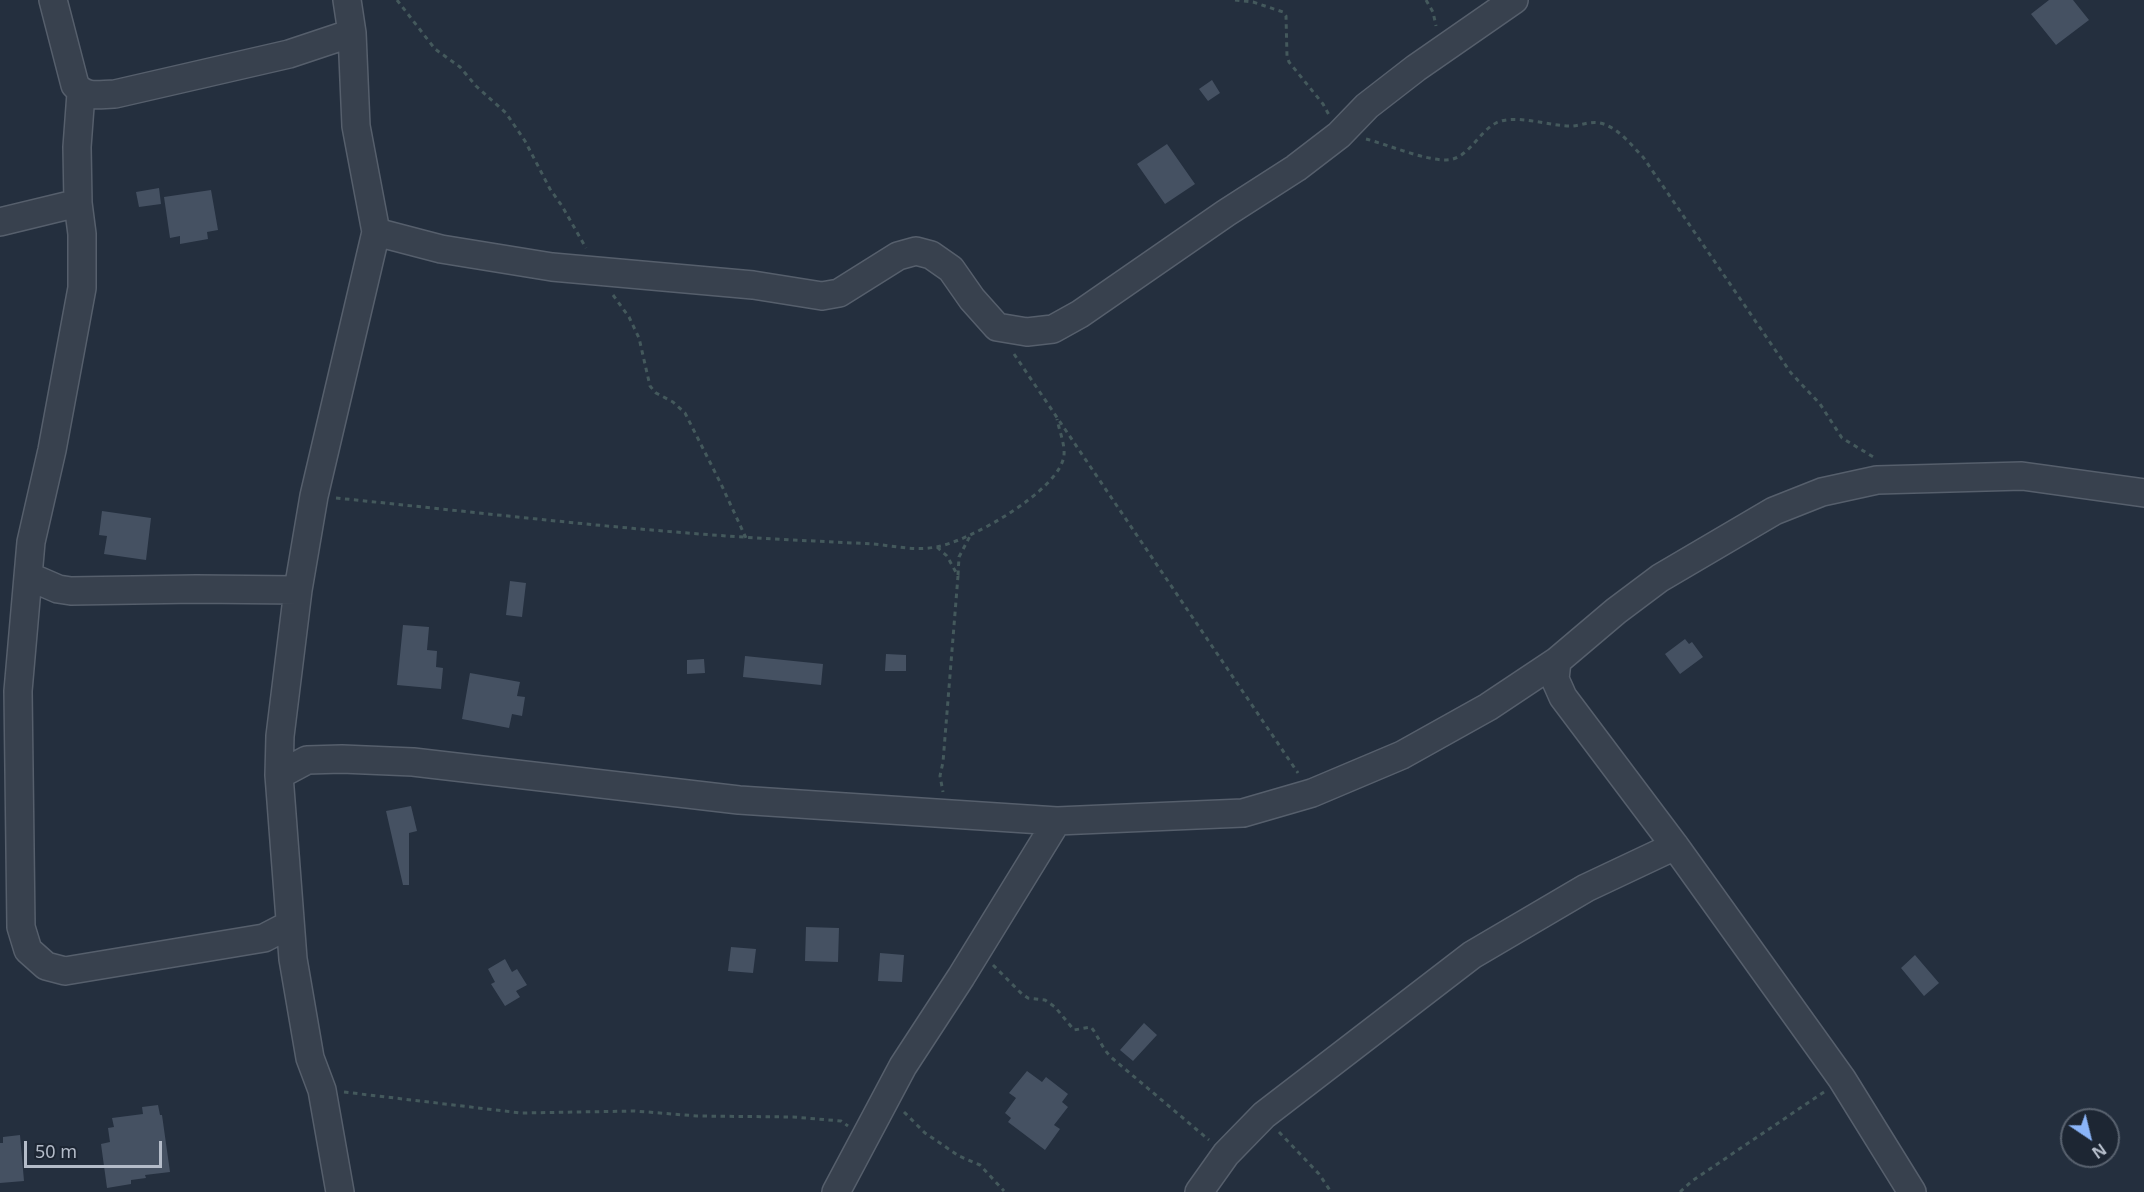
<!DOCTYPE html>
<style>
body{margin:0}
#map{position:relative;width:2144px;height:1192px;overflow:hidden;background:#242f3e;font-family:"Noto Sans",sans-serif}
canvas{display:block}
.north{position:absolute;left:2060px;top:1108px;width:60px;height:60px;box-sizing:border-box;background:#1d2633;border:2px solid #59626f;border-radius:50%;rotate:145deg;font-size:16px;font-weight:700;line-height:24px;text-align:center;color:#b4bcc9}
.north::after{content:'';display:block;margin:auto;width:21px;height:27px;background:#8ab4f8;clip-path:polygon(50% 0,100% 100%,50% 72%,0 100%)}
.scale{position:absolute;left:24px;top:1141px;width:138px;height:27px;box-sizing:border-box;border:3px solid #b4bcc9;border-top:0;padding-left:8px;font-size:18px;line-height:21px;white-space:nowrap;color:#b4bcc9;-webkit-text-stroke:4px #1d2633;paint-order:stroke}
</style>
<div id="map">
<canvas width="2144" height="1192"></canvas>
<div class="north">N</div>
<div class="scale">50 m</div>
</div>
<script>
const g = document.querySelector('canvas').getContext('2d');
g.lineJoin = 'round';
function paint(path, color) { g.fillStyle = color; g.fill(path, 'evenodd'); }
function strokePath(path, color, width, dash) { g.strokeStyle = color; g.lineWidth = width; g.lineCap = dash ? 'butt' : 'round'; g.setLineDash(dash || []); g.stroke(path); }
const building = new Path2D(`
 M2049,0H2073L2089,20L2056,45L2031,14Z
 M1212,80L1220,93L1208,101L1199,89Z
 M1167,144L1195,184L1165,204L1137,164Z
 M159,188L161,204L139,207L136,192Z
 M211,190L218,230L207,232L208,239L180,244V236L170,238L164,197Z
 M102,511L151,518L146,560L104,554L107,536L99,535Z
 M510,581L526,583L522,617L506,615Z
 M403,625L429,627L427,650L437,651L436,667L443,668L441,689L397,685Z
 M1685,639L1689,644L1692,642L1703,657L1680,674L1665,654Z
 M886,654L906,655V671H885Z
 M745,656L823,664L821,685L743,677Z
 M704,659L705,673L687,674V660Z
 M470,673L520,682L517,696L525,697L522,716L512,714L509,728L462,719Z
 M411,806L417,831L409,833V885H403L386,811Z
 M806,927L839,928L838,962L805,961Z
 M731,947L756,949L753,973L728,971Z
 M880,953L904,955L902,982L878,981Z
 M1915,955L1939,983L1924,996L1901,968Z
 M505,959L512,972L517,969L527,985L516,991L520,997L505,1006L491,984L495,982L488,969Z
 M1144,1023L1157,1035L1133,1061L1120,1050Z
 M1027,1071L1042,1082L1046,1077L1068,1094L1062,1102L1068,1107L1054,1125L1060,1129L1045,1150L1008,1122L1011,1118L1005,1113L1016,1098L1009,1093Z
 M158,1105L160,1115H162L170,1172L145,1175L146,1178L131,1180V1184L107,1188L101,1144L110,1142L108,1128L114,1127L112,1118L143,1114L142,1107Z
 M20,1135L24,1181L0,1183V1143H3V1137Z`);
const path = new Path2D(`
 M397,0L435,49L460,67L476,86L506,113L525,141L550,189L562,206L586,248
 M1235,0L1253,2L1283,12L1286,16L1287,56L1289,62L1323,104L1329,115
 M1426,0L1433,12L1436,26
 M1366,139C1389,145 1423,160 1446,160C1468,160 1478,132 1496,123C1516,113 1550,127 1573,126C1582,125 1591,121 1600,123C1618,127 1631,145 1643,157L1791,373L1820,404L1842,438L1875,458
 M613,295L629,317L639,338L650,386L656,393L673,402L685,413L721,484L746,538
 M1014,354L1298,773
 M336,498C495,514 655,534 814,541C834,542 854,543 873,544C894,546 915,551 936,547C968,542 1061,490 1064,455C1065,444 1059,430 1057,419
 M937,547L947,556L958,576L943,762L940,776L943,792
 M958,575L959,557L970,536
 M993,965L1022,994L1028,998L1045,1000L1055,1007L1074,1030L1091,1027C1099,1037 1102,1049 1112,1058L1209,1140
 M344,1092L521,1113L635,1111L697,1116L793,1117L841,1121L848,1126
 M904,1112L925,1133L959,1156L980,1165L1004,1191
 M1279,1132L1319,1174L1331,1192
 M1680,1192L1692,1181L1824,1092`);
const minor = new Path2D(`
 M53,0L75,85C86,99 99,94 115,94L289,54L352,33
 M81,93L77,147L78,203L82,234V288L52,450L31,542L18,691L21,927L28,950L46,966L65,971L264,938L289,925
 M0,222L78,203
 M376,232L441,249L552,267L753,285L822,296L839,293L898,256L916,251L931,255L951,269L972,299L997,327L1027,332L1053,329L1080,314L1226,213L1296,168L1339,135L1367,106L1416,68L1514,0
 M28,576L58,589L71,591L196,589L298,590
 M279,775L307,760L342,759L413,762L739,800L1057,821L1243,813L1312,793L1402,755L1488,707L1557,661
 M340,1192L322,1090L310,1058L293,959L279,775L280,736L298,590L314,496L376,232L356,126L352,33L347,0
 M836,1192L903,1066L961,977L1057,821
 M1199,1192L1226,1154L1264,1115L1472,955L1586,888L1675,846
 M1912,1192L1842,1079L1675,846L1563,697L1555,679L1557,661L1616,611L1660,578L1774,511L1822,492L1877,480L2022,476L2144,493`);
paint(building, '#455162');
strokePath(minor, '#565f6c', 30);
strokePath(path, '#44595c', 3, [4.5, 4.5]);
strokePath(minor, '#38414e', 27);
</script>
